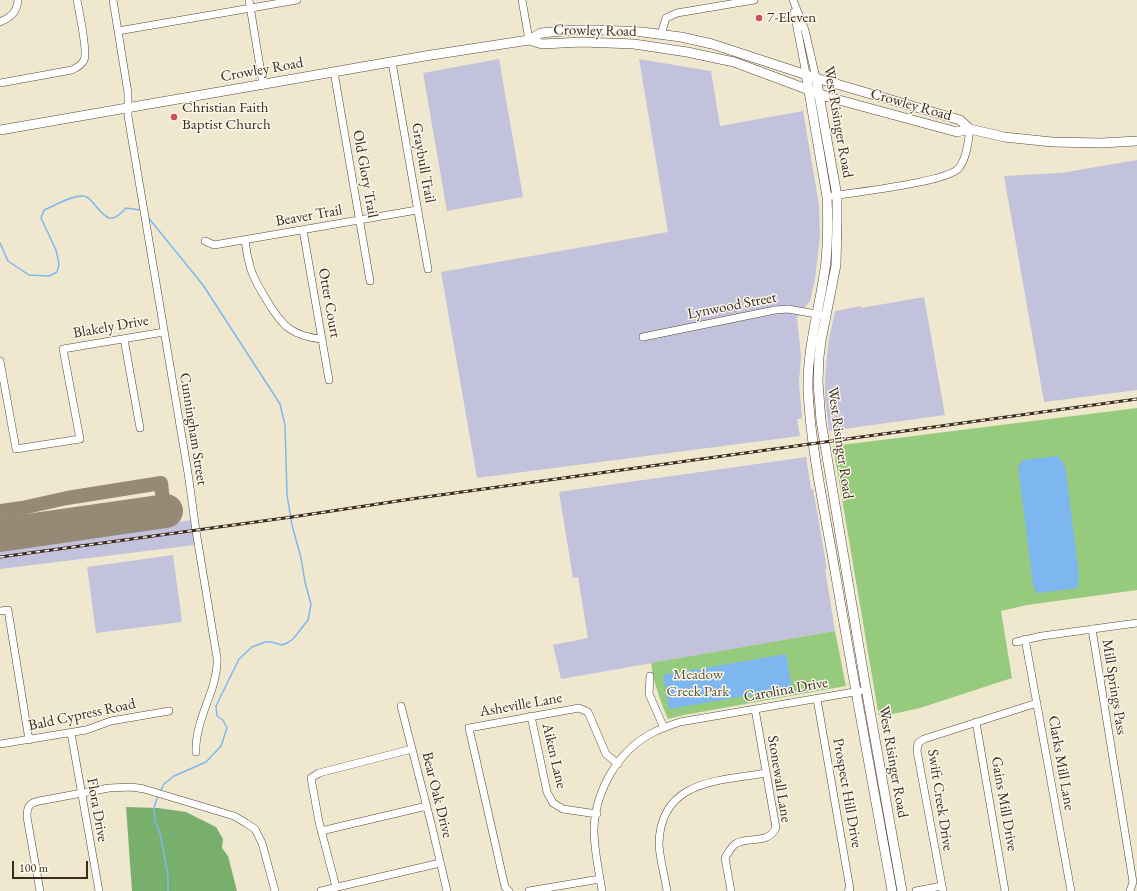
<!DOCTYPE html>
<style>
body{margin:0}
#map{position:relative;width:1137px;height:891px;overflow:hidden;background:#f0e8ce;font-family:"EB Garamond",serif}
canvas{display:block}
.scale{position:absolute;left:12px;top:861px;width:76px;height:18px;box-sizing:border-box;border:2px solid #3b2a1e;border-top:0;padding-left:5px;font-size:12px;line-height:14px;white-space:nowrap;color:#3b2a1e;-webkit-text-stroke:3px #fbf7ec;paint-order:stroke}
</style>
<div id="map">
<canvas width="1137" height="891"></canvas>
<div class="scale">100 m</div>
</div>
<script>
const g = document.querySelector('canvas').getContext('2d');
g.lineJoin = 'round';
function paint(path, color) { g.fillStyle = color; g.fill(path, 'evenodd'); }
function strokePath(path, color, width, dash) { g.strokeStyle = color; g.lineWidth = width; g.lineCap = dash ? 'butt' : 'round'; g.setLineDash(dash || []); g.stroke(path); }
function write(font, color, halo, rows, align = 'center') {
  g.font = font + ' "EB Garamond",serif'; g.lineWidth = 3; g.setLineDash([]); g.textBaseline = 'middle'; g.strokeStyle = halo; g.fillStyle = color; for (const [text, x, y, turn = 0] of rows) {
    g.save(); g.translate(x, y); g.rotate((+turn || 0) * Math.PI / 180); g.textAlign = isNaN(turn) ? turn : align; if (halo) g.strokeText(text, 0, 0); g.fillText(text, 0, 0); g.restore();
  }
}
const industrial = new Path2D(`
 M499,59L523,197L447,211L423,73Z
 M639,59L711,71L720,126L803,111L819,205L820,237L815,279L810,301L797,318L801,356L799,382L802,419H797L800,436L477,478L441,272L668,232Z
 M1137,160V390L1044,402L1004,176L1061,173Z
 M924,297L945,415L829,431L825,396V379L828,344L835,311L861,306V308Z
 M806,457L811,489H813L827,569H825L835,631L561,679L553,645L588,638L578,577L573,578L559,492Z
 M192,520L195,545L0,569V547Z
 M173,555L182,622L96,633L87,567Z`);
const green = new Path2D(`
 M1137,408V590L1027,605L1001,611L1012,678L920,708L879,717L833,446Z
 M835,631L846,686L684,715L668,719C660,701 654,683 651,663Z`);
const forest = new Path2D(`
 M126,807L158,808L186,812L216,827L223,839L222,848L228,856L237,891H132Z`);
const water = new Path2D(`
 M1058,456L1064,464L1066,471L1079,574L1078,588L1038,593L1034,589L1033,585L1018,467L1023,460Z
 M786,654L792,688L669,709L663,675Z`);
const stream = new Path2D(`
 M147,216L203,285L280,404L285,425L287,495L292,525L301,558L305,582L311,604L308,620L293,639L287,643L282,645L271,642H265L252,647L239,659L216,706L217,716L223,720L227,728L221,746L206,762L174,776L164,784L160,792
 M0,243L8,261L29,275L49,276L57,272L59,264L56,250L41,218L44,210C56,205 70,196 83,196C89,196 91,201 95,205C107,220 112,224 126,208L140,210
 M158,795L154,808L155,821L160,833L168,875V891`);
const taxiway = new Path2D(`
 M0,511L22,508L67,498L161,483L164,511`);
const runway = new Path2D(`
 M0,535L166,511`);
const minor = new Path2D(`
 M113,0L128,93V116L188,473L196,531L217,658C218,669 215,678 212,689C205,709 195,731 196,752
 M249,0L263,85
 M522,0L529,40
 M793,0L805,30L816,78
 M794,12L806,74
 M0,22C11,17 17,12 18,0
 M118,31L297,0
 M661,34L666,18L677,13L754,0
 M392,62L428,269
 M334,72L370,281
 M0,83L72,70C76,68 82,65 84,60C88,52 79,11 77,0
 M833,196C855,192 948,182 959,168C967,157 968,142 970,129
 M303,230L329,380
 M245,240C246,250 248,260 251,270C256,284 278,322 290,329C300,336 310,338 322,339
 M205,241L214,245L417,210
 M643,337L775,310L788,309L822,315
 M124,339L140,428
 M0,361L16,449L80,439L63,349L164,332
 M0,611L8,610L29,740
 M1092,629L1133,882L1130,891
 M1025,639L1071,891
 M1016,642L1042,636L1137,623
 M650,676L649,694L664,728
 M817,699L850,889L848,891
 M401,706L431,823L447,891
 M531,716L547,792L553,803L563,809L597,814
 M976,722L1005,891
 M71,733L99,891
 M0,744L86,730L111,721L169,711
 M321,831L427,806
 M336,887L319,822L311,778L319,773L412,749
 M40,891L27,817C27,807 29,803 39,801L109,788L132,787L144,789L234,816L246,823L255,829L262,843L275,891
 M321,891L440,863
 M509,891L505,887L469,728L579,708L588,712L606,754L618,764
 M529,891L600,879
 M602,891C599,871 594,850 594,830C595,791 618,750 654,732C662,728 671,725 680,722L860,691
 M667,891C665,877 659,856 659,843C661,780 718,781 766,773
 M731,891L725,858C728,853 732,845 737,843C751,836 767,845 776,828L755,709
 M916,891L942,886
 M943,891L917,751L918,743L924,739L1037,703`);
const major = new Path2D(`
 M529,40L542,44L582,42L634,44L687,52L734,62L828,97L957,132L970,129L1004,137L1052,142L1101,143L1137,141
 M806,74L827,197C828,218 828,240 826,261C821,304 807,346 808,390C811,451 825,512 835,571C853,678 873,785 892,891
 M816,78L837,196V220L836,265L821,341L819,357L818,382L821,421L864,677L902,891
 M0,130L425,56L529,40L541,33L575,30H600L642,32L681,37L712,44L816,78L960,120L970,129`);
const rail = new Path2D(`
 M0,557L292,517L411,499L1137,399`);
const markers = [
 [759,18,4,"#d1495b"],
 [174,117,4,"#d1495b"]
];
const poiNames = [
 ["7-Eleven",767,18],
 ["Christian Faith",182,108],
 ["Baptist Church",182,125]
];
const streetNames = [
 ["Crowley Road",595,31,1],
 ["Crowley Road",262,70,-10],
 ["Crowley Road",911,105,16],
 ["West Risinger Road",838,122,80],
 ["Graybull Trail",423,163,80],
 ["Old Glory Trail",365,174,80],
 ["Beaver Trail",309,216,-10],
 ["Otter Court",329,303,80],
 ["Lynwood Street",732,306,-11],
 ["Blakely Drive",111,327,-10],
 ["Cunningham Street",193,429,81],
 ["West Risinger Road",840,443,82],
 ["Mill Springs Pass",1114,687,81],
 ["Carolina Drive",786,690,-10],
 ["Asheville Lane",521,705,-10],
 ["Bald Cypress Road",82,715,-12],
 ["Aiken Lane",554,756,77],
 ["West Risinger Road",893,762,80],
 ["Clarks Mill Lane",1061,763,80],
 ["Stonewall Lane",779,779,81],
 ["Prospect Hill Drive",847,793,80],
 ["Bear Oak Drive",437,795,76],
 ["Swift Creek Drive",940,800,81],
 ["Gains Mill Drive",1004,804,80],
 ["Flora Drive",97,810,80]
];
const parkNames = [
 ["Meadow",698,675],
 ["Creek Park",698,692]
];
paint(industrial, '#c2c2dc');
paint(green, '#96cb7d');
paint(forest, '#78af6c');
paint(water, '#7eb7ef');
strokePath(stream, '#7eb7ef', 1.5);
strokePath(taxiway, '#968976', 14);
strokePath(runway, '#968976', 34);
strokePath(minor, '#564638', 8);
strokePath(major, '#564638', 10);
strokePath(minor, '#fff', 7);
strokePath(major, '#fff', 9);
strokePath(rail, '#3b2a1e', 3);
strokePath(rail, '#fbf7ec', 1.5, [4.5]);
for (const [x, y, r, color] of markers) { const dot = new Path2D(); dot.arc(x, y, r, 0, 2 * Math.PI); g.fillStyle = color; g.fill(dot); strokePath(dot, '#fbf7ec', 1.5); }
write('15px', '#3b2a1e', '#fbf7ec', poiNames, 'left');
write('15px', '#3b2a1e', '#fbf7ec', streetNames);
write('15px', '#565a3a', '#fbf7ec', parkNames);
</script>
